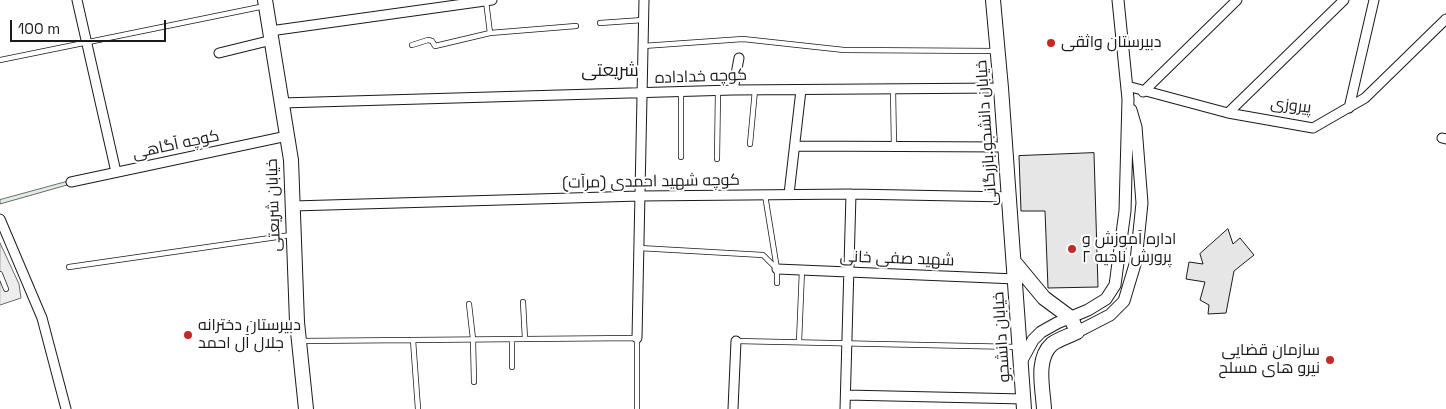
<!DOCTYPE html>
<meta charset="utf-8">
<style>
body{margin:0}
#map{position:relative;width:1446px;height:409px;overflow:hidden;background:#fff;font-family:"Space Grotesk",sans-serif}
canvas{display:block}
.scale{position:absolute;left:10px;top:20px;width:156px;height:22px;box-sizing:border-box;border:2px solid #1a1a1a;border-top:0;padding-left:6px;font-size:15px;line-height:18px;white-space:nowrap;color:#1a1a1a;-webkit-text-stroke:4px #fff;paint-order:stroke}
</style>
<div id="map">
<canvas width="1446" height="409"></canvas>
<div class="scale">100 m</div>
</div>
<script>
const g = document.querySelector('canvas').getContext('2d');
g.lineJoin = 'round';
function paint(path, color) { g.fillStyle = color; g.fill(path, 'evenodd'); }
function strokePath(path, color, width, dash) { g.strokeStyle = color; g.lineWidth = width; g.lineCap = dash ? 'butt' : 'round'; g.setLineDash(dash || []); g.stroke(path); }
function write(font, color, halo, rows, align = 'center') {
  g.font = font + ' "Space Grotesk",Cairo,sans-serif'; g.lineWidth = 4; g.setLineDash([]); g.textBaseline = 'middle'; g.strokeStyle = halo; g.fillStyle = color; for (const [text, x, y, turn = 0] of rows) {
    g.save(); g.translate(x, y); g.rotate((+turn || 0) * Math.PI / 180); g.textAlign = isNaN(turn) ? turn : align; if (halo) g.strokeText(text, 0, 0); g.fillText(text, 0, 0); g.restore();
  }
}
const green = new Path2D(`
 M66,182L67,185L0,204V200Z`);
const parking = new Path2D(`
 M0,243L19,284L21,298L0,305Z`);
const building = new Path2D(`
 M1094,153L1098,287L1048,288L1045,211H1021L1019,156Z
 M1228,229L1233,244L1240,238L1254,255L1234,271L1226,313L1208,314L1209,305L1200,300L1205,282L1186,279L1189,262L1203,264L1200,254Z`);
const service = new Path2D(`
 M486,1L490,33
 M600,23L643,20
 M412,45L428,40L432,41L435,46L490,33L576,26
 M643,46L743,39L844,50L996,51
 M0,60L265,6
 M893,89L894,147
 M681,92V157
 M750,144L755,90
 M717,159L718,91
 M765,195L777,269V283
 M639,248L763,255L777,269
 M69,267L291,235
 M0,274L6,289
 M523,302L525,339
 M469,304L473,339L474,382
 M512,339V367
 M413,340L418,409
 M300,341L637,338V409
 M736,341L1017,347
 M799,342L802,270`);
const minor = new Path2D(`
 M77,0L116,172
 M270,31L492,0
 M219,53L272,40
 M1127,86L1228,113L1313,128L1365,98L1446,19
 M733,90L739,58
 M1143,92L1237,0
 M282,103L733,90L1001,88
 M1349,108L1374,0
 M1228,113L1344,0
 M1442,138L1446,139
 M795,146L1005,147
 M71,182L287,136
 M789,194L801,90
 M293,206L640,196L851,194L1009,197
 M0,219L42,318L66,409
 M777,269L1016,279
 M637,338L644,0
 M846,395L1024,399
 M733,409L736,341
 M845,409L851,194`);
const tertiary = new Path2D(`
 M1077,332L1110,315L1124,301L1136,261L1142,203L1136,127L1131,110
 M1021,362L1033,340L1041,332L1057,323L1088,310L1106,299L1115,285L1125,211L1128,99L1118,0`);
const secondary = new Path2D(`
 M265,0L291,160L297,322L306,409
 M993,0L1001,88L1024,409
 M1015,263L1044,298L1071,318L1077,332C1069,336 1059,339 1052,344C1035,359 1043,389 1044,409`);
const markers = [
 [1051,43,5,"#c62828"],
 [1072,249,5,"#c62828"],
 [188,335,5,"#c62828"],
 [1330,360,5,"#c62828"]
];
const poiNames = [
 ["دبیرستان واثقی",1061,43],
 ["اداره آموزش و",1082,240],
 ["پرورش ناحیه ۲",1082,258],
 ["دبیرستان دخترانه",198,326],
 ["جلال آل احمد",198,344],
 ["سازمان قضایی",1320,351,"right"],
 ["نیرو های مسلح",1320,369,"right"]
];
const streetNames = [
 ["کوچه خداداده",701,77,-2],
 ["پیروزی",1291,106,7],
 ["خیابان دانشجو.بازرگانی",987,133,-94],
 ["کوچه آگاهی",176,145,-12],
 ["کوچه شهید احمدی (مرآت)",651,182,-1],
 ["خیابان شریعتی",274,205,-92],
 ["شهید صفی خانی",897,259,2],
 ["خیابان دانشجو",1002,337,-94]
];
const neighbourhoodNames = [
 ["شریعتی",610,71]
];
paint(green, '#e0efe3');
strokePath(green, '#6a6a6a', 1);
paint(parking, '#ededed');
strokePath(parking, '#6a6a6a', 1);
paint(building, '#e6e6e6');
strokePath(building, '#1a1a1a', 1);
strokePath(service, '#1a1a1a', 6);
strokePath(minor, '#1a1a1a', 11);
strokePath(tertiary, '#1a1a1a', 13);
strokePath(secondary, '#1a1a1a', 16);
strokePath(service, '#fff', 4.5);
strokePath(minor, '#fff', 9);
strokePath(tertiary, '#fff', 11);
strokePath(secondary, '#fff', 14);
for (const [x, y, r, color] of markers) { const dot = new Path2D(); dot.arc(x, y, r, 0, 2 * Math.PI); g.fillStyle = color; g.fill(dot); strokePath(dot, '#fff', 2); }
write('16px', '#1a1a1a', '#fff', poiNames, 'left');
write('16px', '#1a1a1a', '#fff', streetNames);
write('18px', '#1a1a1a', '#fff', neighbourhoodNames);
</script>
